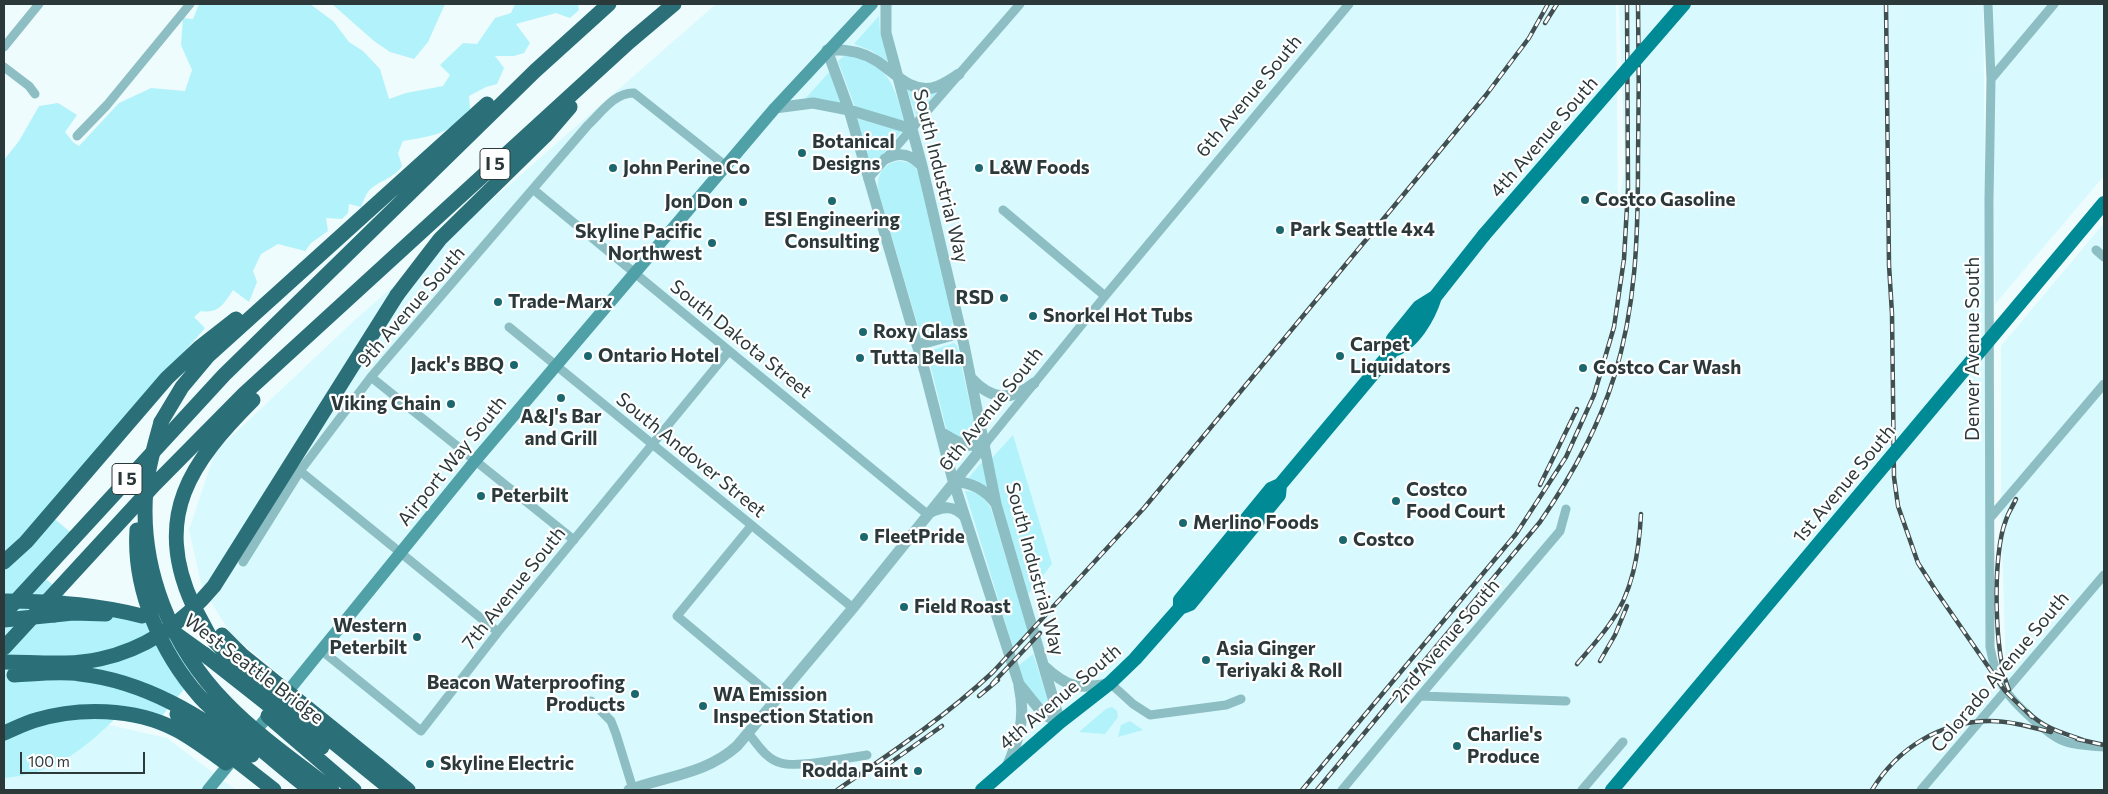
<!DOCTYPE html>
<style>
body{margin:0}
#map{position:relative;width:2108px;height:794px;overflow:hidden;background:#effcfd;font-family:Commissioner,sans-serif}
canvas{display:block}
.frame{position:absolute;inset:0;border:5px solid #2c393a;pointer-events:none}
.scale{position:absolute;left:20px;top:752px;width:125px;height:22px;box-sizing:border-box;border:2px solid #2c393a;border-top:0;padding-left:6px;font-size:15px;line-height:18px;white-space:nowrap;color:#2c393a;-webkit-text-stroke:4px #fff;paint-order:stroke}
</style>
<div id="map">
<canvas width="2108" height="794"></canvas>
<div class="frame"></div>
<div class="scale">100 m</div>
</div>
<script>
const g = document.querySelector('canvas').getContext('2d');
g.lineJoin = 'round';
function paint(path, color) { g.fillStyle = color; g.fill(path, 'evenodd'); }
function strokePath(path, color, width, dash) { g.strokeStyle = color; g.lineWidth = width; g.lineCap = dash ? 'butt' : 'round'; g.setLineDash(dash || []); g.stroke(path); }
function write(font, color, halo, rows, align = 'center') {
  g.font = font + ' Commissioner,sans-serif'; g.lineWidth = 4.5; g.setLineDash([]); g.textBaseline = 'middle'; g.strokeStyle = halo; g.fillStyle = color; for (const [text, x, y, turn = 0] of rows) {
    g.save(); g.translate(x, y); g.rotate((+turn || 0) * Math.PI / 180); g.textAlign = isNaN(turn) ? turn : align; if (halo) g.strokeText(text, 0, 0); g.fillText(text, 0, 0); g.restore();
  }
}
const built = new Path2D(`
 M716,4H1616L1618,206L1625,167L1619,4H1983L1991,689L2006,672L2001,512V346L2104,223V790H405L369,749L230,633L202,587L189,530L215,452L357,318Z
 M1992,4H2104V176L1995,304Z
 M92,721L167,738L236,790H4V747Z`);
const green = new Path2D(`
 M199,4H310L333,21L349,42L363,51L380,69L389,99L406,93L443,86L450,75L440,65L463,43L477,44L495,18L511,13L515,4H578L579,10L570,18L556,13L516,24L530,43L524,53L514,56H495L504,68L497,84L486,87L469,96L470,109C446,136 436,135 403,141L398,153L402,166C394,179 378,180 368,192C365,196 363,202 361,207L349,204L348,213L342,219L326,218L328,231L311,243L305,251L278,244L261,254L253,271L257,282L249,302L233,290C224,304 218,314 201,311L194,317L205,328L45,511L75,536L40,574L79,607L144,621L209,659L156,723L119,715C84,749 55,774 4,778V160L19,141L39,106L58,103L77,115L65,132L73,142L79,146L119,103L151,88L185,91L192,70L181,45L183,18L193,19Z
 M332,4H445L428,42L414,59L390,52L374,41Z
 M879,16L880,33L891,64L872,51L854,44Z
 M844,56C850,56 858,56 863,58C891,69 898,97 904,122L855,107L838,61Z
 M832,69L845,107L805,99Z
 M907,89L937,92L916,116Z
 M855,118L902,131L871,169Z
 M899,161C905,162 910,162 914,166C928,180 948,297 953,323L949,328L923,335L920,333L878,190C877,175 883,163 899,161Z
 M954,343L957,346L977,437L972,443L947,432L927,352Z
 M1013,435L1052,564L1028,594L998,492L992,458Z
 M981,463L983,464L988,489L967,480Z
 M965,491C979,491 984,497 991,509L1028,630L1013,647Z
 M1033,654L1049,703L1043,707L1030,694L1017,667Z
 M1112,707L1117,711L1118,717L1105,734L1079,732L1106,709Z
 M1130,721L1143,730L1118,737L1121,725Z`);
const minor = new Path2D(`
 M1988,4L1991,79L1989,200L1990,647C1997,685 2008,698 2037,723C2046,730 2055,739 2066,742C2078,746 2092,746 2104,747
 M4,47L39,4
 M4,67L29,86L35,94
 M1991,79L2054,4
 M77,136L107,105L190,4
 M868,179L1020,4
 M534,190L927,514
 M1003,210L1105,296
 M2096,250L2104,257
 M509,327L853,608
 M371,377L574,540
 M985,444L1105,296L1349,4
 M300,471L498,632
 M1990,518L2104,384
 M751,526L677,616L777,700
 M243,562L300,471L371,377L588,125C601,113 615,92 634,93L726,166
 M321,650L421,731L498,632L729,351
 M1110,683L1133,704L1150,715L1226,705L1241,699
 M1420,696L1566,701
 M591,701L611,721L616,734L633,789
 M749,734C758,745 766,759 781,763C799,768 846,758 867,755
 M1342,790L1420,696L1560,531L1566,509
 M1582,790L1623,742
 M1921,790L2104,575`);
const tertiary = new Path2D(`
 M886,4V33L922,166L964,345L996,504L1060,722
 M959,74C951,79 942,86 932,88C908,92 894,71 875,60C860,51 845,49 827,50L849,110L925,372L952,477L1019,684L1044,715L1060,722
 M775,108L813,103L849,110L912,129
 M885,159C900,151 911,154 922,166
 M917,345L960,333
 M971,378C991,400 1011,402 1034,383
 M942,433C959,443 964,448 985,444
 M954,481C972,483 985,489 996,504
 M929,513C943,506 954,505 965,517
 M1044,666C1068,688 1077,689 1109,684
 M1007,767C1019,739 1026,718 1019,686
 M629,790C666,776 706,774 737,746L853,608L985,444`);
const secondary = new Path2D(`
 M250,738L475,461L775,108L872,4
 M208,790L234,758`);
const primary = new Path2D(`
 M1393,350V339L1419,307L1435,297L1484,235
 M1180,608V600L1271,489L1280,485L1393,350C1413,345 1429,316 1435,297
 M982,790L1060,722L1110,683L1135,659L1180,608L1190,604L1279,495L1280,485`);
const motorway = new Path2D(`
 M397,295L440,239L545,136L570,107
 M161,422L182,387L208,356L487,104
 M4,562L26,542L167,378L199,348L236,319
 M193,605C152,516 191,462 253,400
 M4,614L224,375L535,71L609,4
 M54,615L73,613L106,614
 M172,631L204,654
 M4,648L155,484L244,394L629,42L674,4
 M378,765L408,790`);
const rail = new Path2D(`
 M1886,4L1889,265L1892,314L1894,477L1898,506L1918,563L1936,591L2005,691L2032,717
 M1545,23L1557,4
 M1540,485L1577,409
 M1600,661L1615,635L1627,606
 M1577,664C1588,651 1599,639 1609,625C1633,593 1639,552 1641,514
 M992,684L1040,633
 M2009,690C1994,657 1992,553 2006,520C2008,513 2013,506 2016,499
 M979,696L998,680
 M2028,712C2043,728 2064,733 2083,740
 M2077,739L2104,745
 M887,765L942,726
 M837,790C891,753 945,717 993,672L1144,508L1486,95L1529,38L1548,4
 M1302,790L1516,534L1566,457L1594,395L1614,327L1624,259L1628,189L1627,4
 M1317,790L1540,522C1571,477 1598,429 1614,377C1636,307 1638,236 1638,163C1639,110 1639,57 1638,4
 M1872,790C1897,749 1940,721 1990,721C2010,721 2031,727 2051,732`);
const primaryBridge = new Path2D(`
 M1484,235L1684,4
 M1612,790L2104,203`);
const motorwayBridge = new Path2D(`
 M161,422C155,444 148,466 146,489C139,568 171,647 226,703C258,736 296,762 332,790
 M137,530C133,589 161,653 200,697C216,714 234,728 252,742C272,758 291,775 311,790
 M4,601C51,601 96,604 142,616
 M193,605L209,635L231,659L392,790
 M4,620L54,615
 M222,635L242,655L378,765
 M204,654L322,747
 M4,662C35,662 69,666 100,659C147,649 184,622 214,586L397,295
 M14,675C36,674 59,671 80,674C144,681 202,716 252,755
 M177,714L274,790
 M268,716L354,790
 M4,733C14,729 25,723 36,720C79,707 134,708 175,729C193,738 209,751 226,763`);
const markers = [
 [802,153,5,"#1a676e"],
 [613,168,5,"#1a676e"],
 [979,168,5,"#1a676e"],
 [1585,200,5,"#1a676e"],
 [832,201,5,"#1a676e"],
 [743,202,5,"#1a676e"],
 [1280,230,5,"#1a676e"],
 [712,243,5,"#1a676e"],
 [1004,298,5,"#1a676e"],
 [498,302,5,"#1a676e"],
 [1033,316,5,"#1a676e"],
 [863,332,5,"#1a676e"],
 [588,356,5,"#1a676e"],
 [1340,356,5,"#1a676e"],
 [860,358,5,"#1a676e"],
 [514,365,5,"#1a676e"],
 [1583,368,5,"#1a676e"],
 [561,398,5,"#1a676e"],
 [451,404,5,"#1a676e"],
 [481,496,5,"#1a676e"],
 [1396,501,5,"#1a676e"],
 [1183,523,5,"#1a676e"],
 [864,537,5,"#1a676e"],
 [1343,540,5,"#1a676e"],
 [904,607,5,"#1a676e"],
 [417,637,5,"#1a676e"],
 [1206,660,5,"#1a676e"],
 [635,694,5,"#1a676e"],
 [703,706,5,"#1a676e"],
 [1457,746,5,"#1a676e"],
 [430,764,5,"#1a676e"],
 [918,771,5,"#1a676e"]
];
const shields = [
 [495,164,30],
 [127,479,30]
];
const shieldNames = [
 ["I 5",495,164],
 ["I 5",127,479]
];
const streetNames = [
 ["6th Avenue South",1249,96,-50],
 ["4th Avenue South",1544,137,-49],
 ["South Industrial Way",941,176,76],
 ["9th Avenue South",411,307,-49],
 ["South Dakota Street",741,339,39],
 ["Denver Avenue South",1973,349,-90],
 ["6th Avenue South",991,409,-51],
 ["South Andover Street",691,455,39],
 ["Airport Way South",452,461,-51],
 ["1st Avenue South",1844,484,-50],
 ["South Industrial Way",1035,569,75],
 ["7th Avenue South",514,588,-51],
 ["2nd Avenue South",1446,641,-50],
 ["West Seattle Bridge",254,669,37],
 ["Colorado Avenue South",2000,672,-50],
 ["4th Avenue South",1060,697,-40]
];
const poiNames = [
 ["Botanical",812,142],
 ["Designs",812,164],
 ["John Perine Co",623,168],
 ["L&W Foods",989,168],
 ["Costco Gasoline",1595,200],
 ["Jon Don",733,202,"right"],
 ["ESI Engineering",832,220,"center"],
 ["Consulting",832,242,"center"],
 ["Park Seattle 4x4",1290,230],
 ["Skyline Pacific",702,232,"right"],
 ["Northwest",702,254,"right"],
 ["RSD",994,298,"right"],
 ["Trade-Marx",508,302],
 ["Snorkel Hot Tubs",1043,316],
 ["Roxy Glass",873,332],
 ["Carpet",1350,345],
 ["Liquidators",1350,367],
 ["Ontario Hotel",598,356],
 ["Tutta Bella",870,358],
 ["Jack's BBQ",504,365,"right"],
 ["Costco Car Wash",1593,368],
 ["Viking Chain",441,404,"right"],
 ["A&J's Bar",561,417,"center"],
 ["and Grill",561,439,"center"],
 ["Costco",1406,490],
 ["Food Court",1406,512],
 ["Peterbilt",491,496],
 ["Merlino Foods",1193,523],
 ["FleetPride",874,537],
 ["Costco",1353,540],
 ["Field Roast",914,607],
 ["Western",407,626,"right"],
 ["Peterbilt",407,648,"right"],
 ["Asia Ginger",1216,649],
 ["Teriyaki & Roll",1216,671],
 ["Beacon Waterproofing",625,683,"right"],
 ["Products",625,705,"right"],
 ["WA Emission",713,695],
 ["Inspection Station",713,717],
 ["Charlie's",1467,735],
 ["Produce",1467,757],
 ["Skyline Electric",440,764],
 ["Rodda Paint",908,771,"right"]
];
paint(built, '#d8f9fd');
paint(green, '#b2f2fa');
strokePath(minor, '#8cbec3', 9);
strokePath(tertiary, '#8cbec3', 11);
strokePath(secondary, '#50a0a8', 12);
strokePath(primary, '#008a95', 14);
strokePath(motorway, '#2b7078', 15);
strokePath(rail, '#424f50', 4.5);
strokePath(rail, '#fff', 2.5, [8]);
strokePath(primaryBridge, '#008a95', 14);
strokePath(motorwayBridge, '#2b7078', 15);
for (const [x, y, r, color] of markers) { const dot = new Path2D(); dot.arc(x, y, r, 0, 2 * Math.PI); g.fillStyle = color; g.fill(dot); strokePath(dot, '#fff', 2); }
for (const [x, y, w] of shields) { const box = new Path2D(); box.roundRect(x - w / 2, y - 15.5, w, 31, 4); g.fillStyle = '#fff'; g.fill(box); strokePath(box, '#2c393a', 1); }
write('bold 18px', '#2c393a', null, shieldNames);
write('19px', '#2c393a', '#fff', streetNames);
write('bold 19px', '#2c393a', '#fff', poiNames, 'left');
</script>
